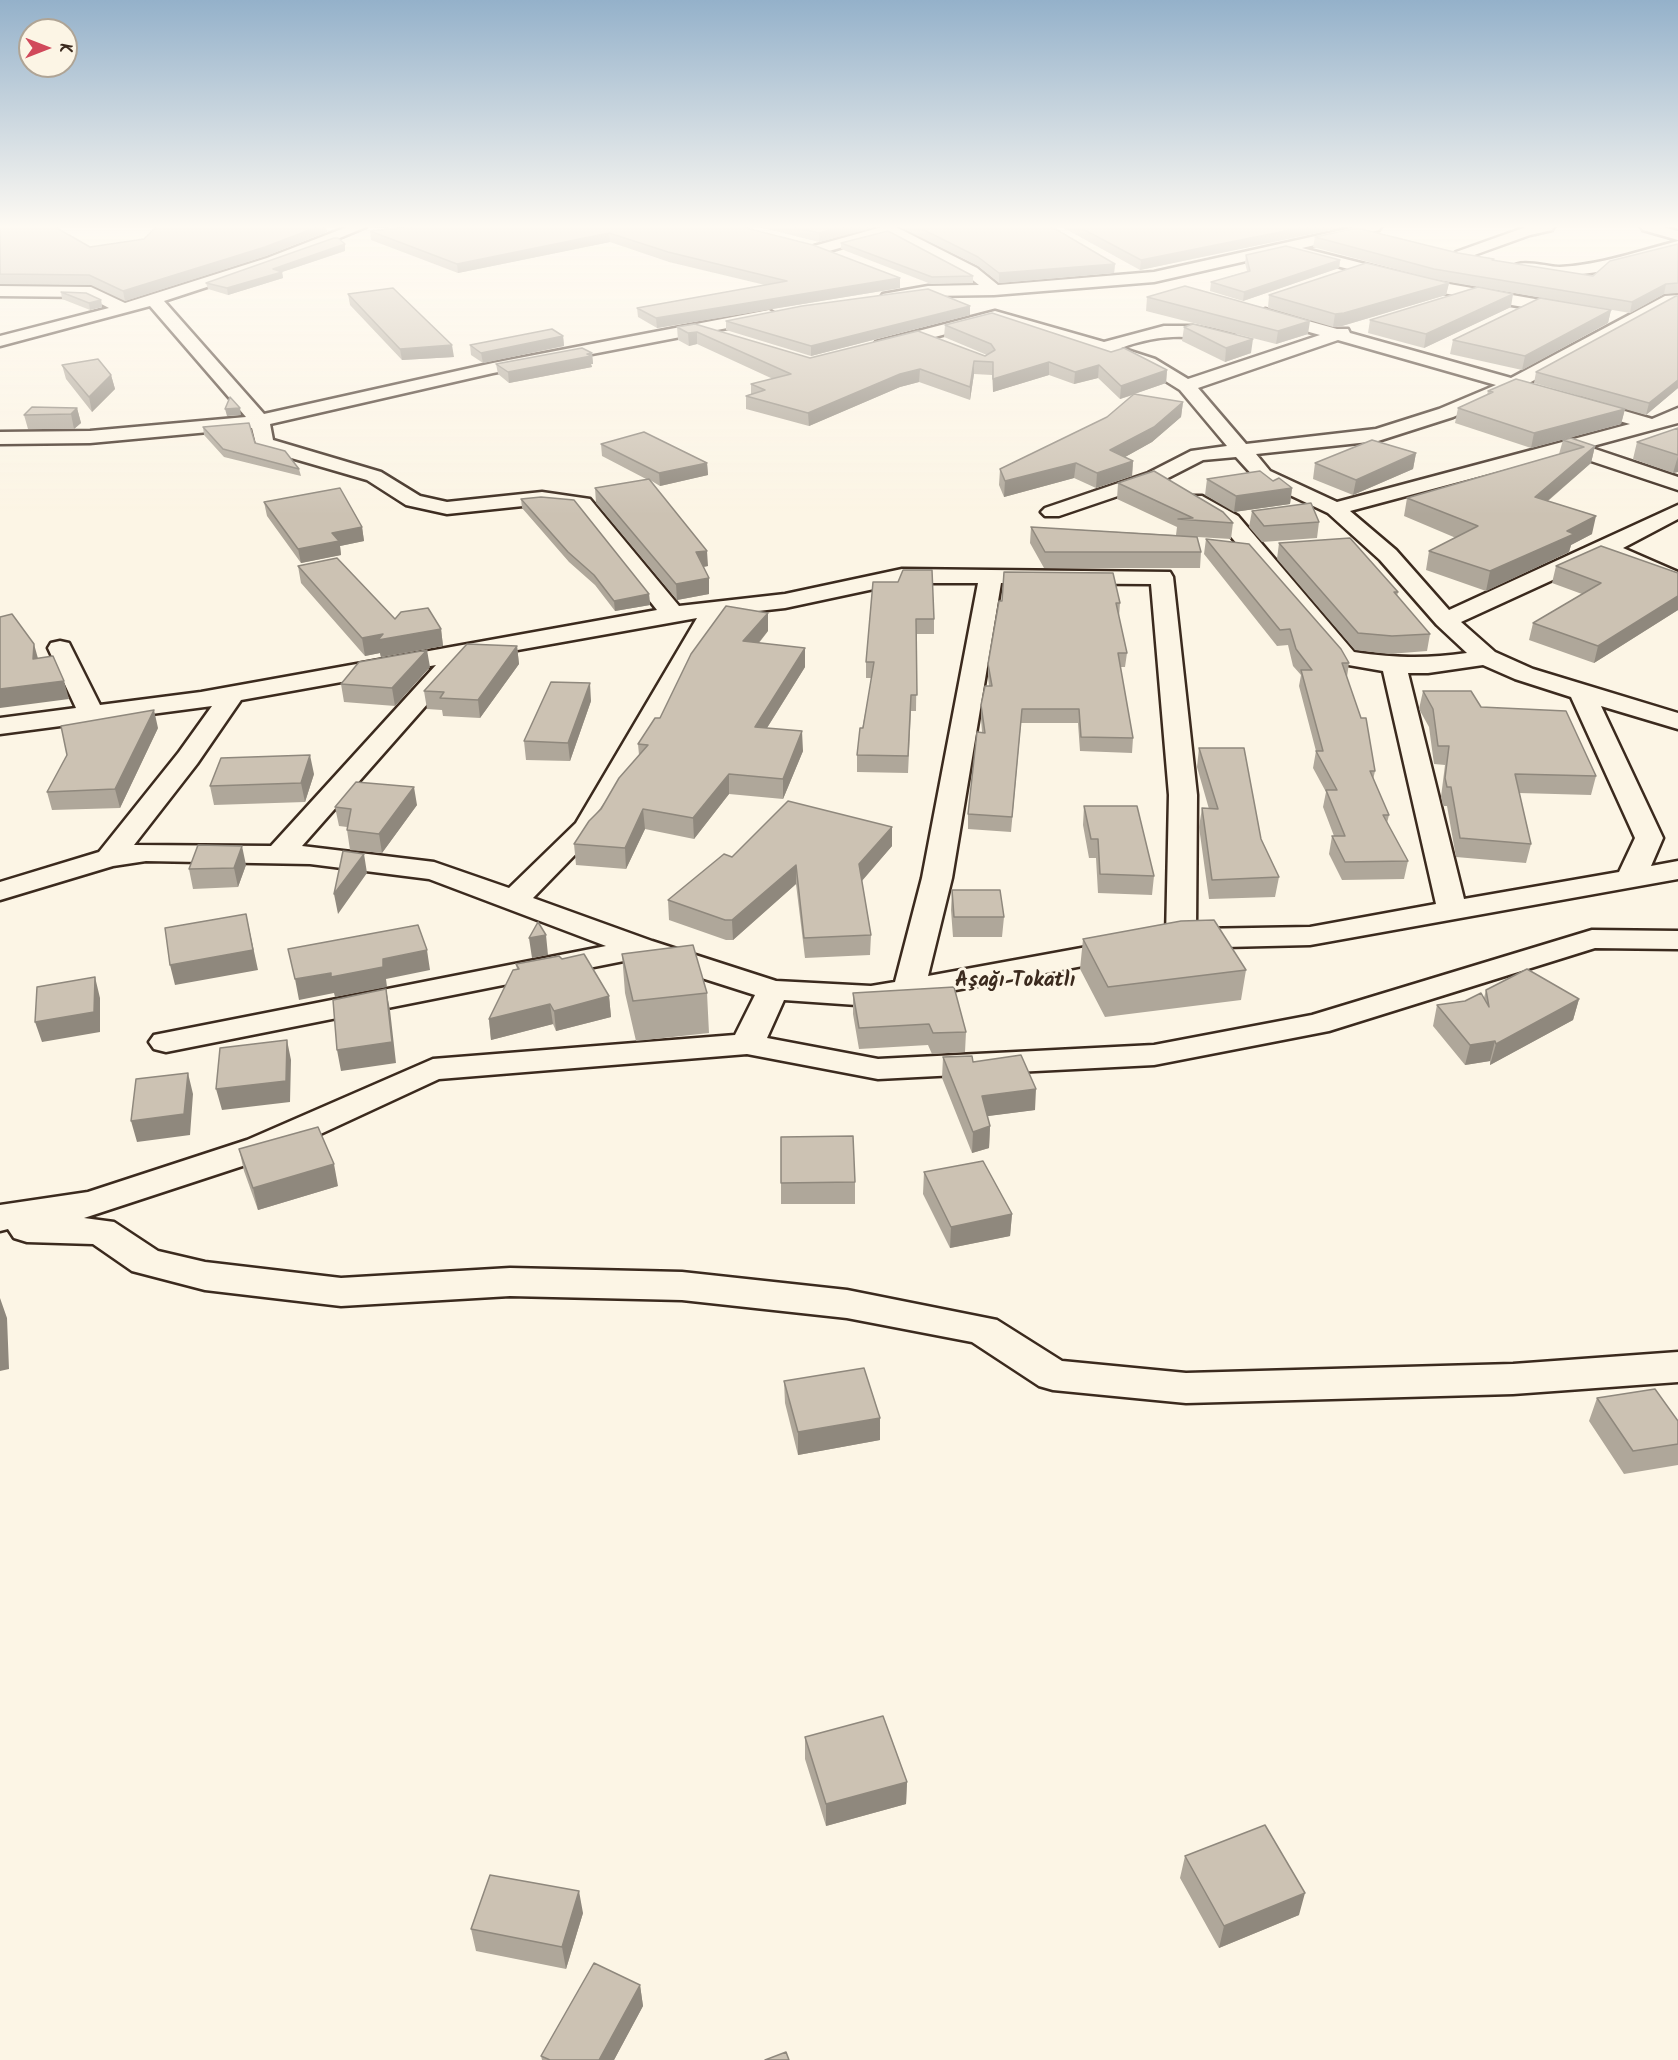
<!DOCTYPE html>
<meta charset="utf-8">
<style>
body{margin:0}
#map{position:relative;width:1678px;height:2060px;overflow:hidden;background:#fcf5e5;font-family:Kalam,sans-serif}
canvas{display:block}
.north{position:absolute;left:18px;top:18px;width:60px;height:60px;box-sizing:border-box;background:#fcf5e5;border:2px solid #afa495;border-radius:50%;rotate:90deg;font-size:16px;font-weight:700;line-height:24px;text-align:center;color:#3b2a1e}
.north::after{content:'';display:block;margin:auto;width:21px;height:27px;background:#d1495b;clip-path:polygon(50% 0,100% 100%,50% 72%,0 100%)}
</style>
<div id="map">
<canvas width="1678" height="2060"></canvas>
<div class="north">K</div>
</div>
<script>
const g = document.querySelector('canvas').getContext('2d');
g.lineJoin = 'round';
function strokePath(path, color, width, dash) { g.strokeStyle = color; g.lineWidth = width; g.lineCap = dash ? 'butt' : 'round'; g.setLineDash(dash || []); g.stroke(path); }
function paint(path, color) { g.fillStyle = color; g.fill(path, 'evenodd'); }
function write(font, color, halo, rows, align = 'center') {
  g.font = font + ' Kalam,sans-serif'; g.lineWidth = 6; g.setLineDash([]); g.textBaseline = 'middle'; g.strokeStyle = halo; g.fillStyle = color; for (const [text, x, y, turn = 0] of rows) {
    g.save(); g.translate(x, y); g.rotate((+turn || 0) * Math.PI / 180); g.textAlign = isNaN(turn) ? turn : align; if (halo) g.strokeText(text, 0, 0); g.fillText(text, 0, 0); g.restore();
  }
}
const minor = new Path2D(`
 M347,227H366L277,264L164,301L264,414L493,363L769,310L777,315L769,320L493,373L270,424L273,440L381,472L420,496L447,502L542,492L590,499L679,606L785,594L902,569L1170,572L1173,577L1197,795L1196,929L1310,927L1436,904L1383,671L1337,663L1222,526L1188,504L1185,500L1188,496H1202L1238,516L1354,652C1395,658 1426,659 1467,653L1437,625L1380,560L1328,513L1256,479L1236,457L1203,460L1162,481L1059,516H1045L1041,512L1045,508L1148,473L1191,451L1227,446L1180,390L1143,367L995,321L882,351L873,346L876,342L995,311L1104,342L1164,326H1192L1233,334L1236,338L1233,342L1227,343C1189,334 1158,334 1121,348L1155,359L1188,379L1320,335L1259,318L1257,314L1265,309L1337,329H1348L1350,333L1511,378L1665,296L1678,295V305L1673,304L1529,383L1531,387L1528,391H1514L1453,417L1378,441L1256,454L1270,471L1337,502L1630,424L1573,408L1571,404L1573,400L1580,398L1652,419L1678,408V423L1589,447L1678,477V490L1567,453L1350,511L1396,550L1449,610L1678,505V519L1623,548L1678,572V587L1605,556L1461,622L1495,652L1533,669L1678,713V729L1601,706L1663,838L1651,866L1678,861V879L1310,945L1182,948L1170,946L1166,939L1169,795L1151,584L1001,583L952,878L928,976L1125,940L1136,942L1141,949L1136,956L1125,958L871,1006L784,1000L767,1038L878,1059L1154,1045L1312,1015L1592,930L1678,931V949L1595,948L1329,1031L1154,1065L878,1079L747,1054L439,1079L273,1156L84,1218L114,1222L158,1251L205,1262L341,1278L510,1268L682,1272L847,1290L997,1320L1062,1361L1186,1373L1513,1364L1678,1352V1382L1513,1394L1186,1403L1053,1390L1039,1386L972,1342L847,1318L682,1300L510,1296L341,1306L205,1290L132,1271L93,1244L27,1242L14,1238L8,1229L0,1231V1205L88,1192L247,1140L433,1059L735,1035L755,995L639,958L166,1052L154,1049L149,1042L154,1035L606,946L429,879L310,864L146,861L113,866L0,900V882L99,852L179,752L212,706L0,734V718L76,708L48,648L51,643L60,641L69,643L100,705L201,692L657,610L576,508L542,504L447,514L406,505L367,480L257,448L252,428L90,443L0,444V432L90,431L246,417L150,306L0,346V336L109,308L88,297L0,296V286L91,287L125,303L267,258ZM1338,340L1496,385L1439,409L1376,429L1246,444L1198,388ZM902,583H978L922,878L895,982L871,986L776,981L652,941L533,898L601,828L722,615L785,608ZM697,618L576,823L509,888L434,862L302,846L467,659ZM436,665L271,846L134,845L197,764L241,700ZM1483,665L1515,679L1571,697L1635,838L1619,872L1464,899L1408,673H1428Z
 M882,227H896L977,268L998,285L1154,272L1356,227H1381L1379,230L1302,248L1432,281L1575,306L1583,311L1575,316L1431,291L1292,254L1290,251L1154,282L994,295L928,296L889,302L881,297L883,294L928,286L979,285L965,274L887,234L819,254L811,249L814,246Z
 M1526,227H1554L1552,230L1530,235L1466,258H1456L1453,255L1456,252Z
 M1641,227H1662L1678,231V240L1643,230Z
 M1678,241V251C1625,266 1569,285 1513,271L1511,268C1519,258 1548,267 1560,267C1601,265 1639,251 1678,241Z`);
const wall = new Path2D(`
 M0,227L90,247L144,239L156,227H326L327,232L266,256L125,301L91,285L0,284Z
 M367,227H402L368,228Z
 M742,227L900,278V288L657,328L638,317L637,308L765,285L669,262L610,242L458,273L371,240L370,231Z
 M759,227H875L819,242Z
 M900,227H1052L1115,264L1114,273L999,283L978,266Z
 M1062,227H1341L1340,228L1140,270Z
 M1315,237L1458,253L1494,261L1593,276L1678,244V293L1664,294L1630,313L1432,279L1313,247Z
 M841,243L973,276V283L931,284L841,249Z
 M345,251L282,272L283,278L228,295L208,289L206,283Z
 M1246,255L1340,260L1339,268L1243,301L1210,291L1211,282L1247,271L1245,263Z
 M1449,283L1446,295L1342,326L1333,327L1268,308L1269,295Z
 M61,292L101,300L102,307L90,310L62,299Z
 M348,294L454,357L402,360L350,305Z
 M1678,296V388L1646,415L1534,383L1536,372Z
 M1147,297L1308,334L1276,344L1146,311Z
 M1511,307L1424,348L1368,333L1370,320Z
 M1611,310L1608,323L1522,370L1450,354L1453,340Z
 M970,315L811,356L726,330V321Z
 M945,325L1167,370L1166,383L1134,394L1183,402L1181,417L1152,442L1125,457L1133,461L1132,476L1096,488L1074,478L1004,497L999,485L1000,469L1107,417L1133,395L1120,399L1098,378L1074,384L1049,375L993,392L992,375L974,374L970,400L919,382L900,387L809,426L746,409V396L751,394V384L773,379L697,344L689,346L678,340L677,327L810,358L985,356L987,355L944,337Z
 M1184,327L1251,353L1225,362L1182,341Z
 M563,336L564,346L483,363L471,355L470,345Z
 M592,353L593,364H591L592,367L509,383L498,374L496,364Z
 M62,365L111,375L115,389L92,412L66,379Z
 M1488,391L1625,409L1621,424L1531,448L1455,423L1458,408L1487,395Z
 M77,408L81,423L74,429H28L24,415Z
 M203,427L255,443L299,469L301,476L224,457L204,435Z
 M1678,428V472L1673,473L1633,459L1637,442Z
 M1563,440L1595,446L1591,463L1548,501L1592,534L1571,545L1569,552L1486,591L1426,570L1429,551L1456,538L1404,516L1407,498L1559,454Z
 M601,444L707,463L708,475L660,486L650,480L708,566L703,567L709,578V594L677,600L596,503L595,488L648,480L602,456Z
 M1416,453L1413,469L1353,495L1313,479L1315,463Z
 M1207,479L1292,488L1290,504L1234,512L1205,495Z
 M1118,483L1233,523L1231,539L1197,537L1201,552L1200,568H1044L1030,543L1031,527L1176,535L1177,527L1117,499Z
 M521,499L649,594L650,605L615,611L595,585L569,562L522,508Z
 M264,502L362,527L364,541L340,546L341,555L301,563L267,516Z
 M1252,511L1319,522L1317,538L1262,542L1249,527Z
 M1206,539L1349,663L1347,677L1375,771L1373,780L1389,815L1387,823L1408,861L1404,879L1342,880L1329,854L1332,836H1334L1323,807L1326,792L1313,768L1316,751L1299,686L1301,675L1293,666L1288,645L1277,646L1204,554Z
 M1279,543L1398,592L1397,596L1430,634L1427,651L1389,654L1355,650L1277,559Z
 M298,566L395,619L441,629L443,646L381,657L380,653L365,656L301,583Z
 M1556,566L1678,573V610L1594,663L1529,640L1533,623L1582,594L1552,583Z
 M873,582L934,619V634H917L916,711H911L908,773L857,772V755L872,678H866V662Z
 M999,601L1120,603L1119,617L1127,653L1125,667H1120L1133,738L1132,753L1080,751L1078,723H1021L1011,832L968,829V814L982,732L981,719V705L989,686L988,677V664Z
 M768,631L759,643L805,667L767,728L803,751L783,799L729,794L694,839L645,829L626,869L576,865L574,844L639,755L638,744L660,718Z
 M517,646L519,664L480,718L443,716L442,710L427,709L424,691Z
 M430,667L395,706L344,702L341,684Z
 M1423,691L1481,707L1596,776L1591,795L1519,793L1531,844L1526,863L1456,857L1447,806H1443L1441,797L1445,765L1434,764L1429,727L1419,709Z
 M591,701L570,761L526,760L524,741Z
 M158,728L120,808L52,810L47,792Z
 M1199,748L1261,839L1279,877L1275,897L1209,899L1199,827L1202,808L1209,809L1197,767Z
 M314,774L305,802L214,805L210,786Z
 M417,805L382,853L350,850L347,830V827L339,826L335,807Z
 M1084,806L1154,876L1152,895L1098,893L1096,858H1089L1083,825Z
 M892,827V846L862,881L871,935L870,955L805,958L796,884L733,940H726L669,920L668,900L732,857Z
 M246,865L238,887L193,889L189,869Z
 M952,890L1004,917L1002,937H953L951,910Z
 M1083,939L1246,970L1241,1000L1105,1017L1080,969Z
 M622,954L707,993L709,1033L636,1041L625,993Z
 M562,959L609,996L611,1017L556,1031L553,1024L491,1040L489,1019L517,969L516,964Z
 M1486,990L1579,999L1573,1020L1490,1065V1061L1465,1065L1433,1026L1437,1005L1484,998Z
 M853,993L966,1032L965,1052L932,1054L928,1045L859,1049L853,1014Z
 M943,1057L973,1062L1035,1110L987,1116L990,1126L989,1148L972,1153L942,1078Z
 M239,1149L338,1186L258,1210L244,1171Z
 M924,1172L1012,1214L1010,1236L950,1248L923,1194Z
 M855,1182V1204H781V1183Z
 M784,1381L880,1418V1440L798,1455L785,1403Z
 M1597,1398L1678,1421V1465L1624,1474L1589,1421Z
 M805,1737L907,1782L906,1804L826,1826L805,1759Z
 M1185,1856L1299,1915L1219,1948L1180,1878Z
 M583,1913L566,1969L476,1951L471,1929Z
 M640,1985L643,2006L614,2060H542L541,2056Z`);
const shadedWall = new Path2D(`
 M317,227H326L327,232L266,256L125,301L123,291Z
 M842,227H875L819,242V233Z
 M1305,227H1341L1340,228L1140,270L1141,260Z
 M609,233L610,242L458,273L457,264Z
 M345,244V251L282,272L283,278L228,295L227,288L273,269Z
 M1340,260L1339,268L1243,301L1244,292Z
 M1115,264L1114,273L999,283V273Z
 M900,278V288L657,328L656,318Z
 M1449,283L1446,295L1342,326L1333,327L1335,314Z
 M1666,284L1664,294L1630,313L1632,302Z
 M1513,294L1511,307L1424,348L1426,334Z
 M101,300L102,307L90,310L89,303Z
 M970,306V315L811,356V346Z
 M1611,310L1608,323L1522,370L1525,356Z
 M1310,321L1308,334L1276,344L1278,331Z
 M697,332V344L689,346L688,333Z
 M563,336L564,346L483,363L481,353Z
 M1253,339L1251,353L1225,362L1226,348Z
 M452,345L454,357L402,360L400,349Z
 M592,353L593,364H591L592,367L509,383L508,372Z
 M974,361V374L970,400V387Z
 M1049,362V375L993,392V379Z
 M1099,365L1098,378L1074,384L1075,372Z
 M920,369L919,382L900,387L809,426L808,413L900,374Z
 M1167,370L1166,383L1120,399L1121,386Z
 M111,375L115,389L92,412L89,397Z
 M1678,380V388L1646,415L1649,403Z
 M1183,402L1181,417L1152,442L1109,466L1110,450Z
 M77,408L81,423L74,429L71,414Z
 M240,408L241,415L227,416L225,409Z
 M1625,409L1621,424L1531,448L1534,433Z
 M1595,446L1591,463L1531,515L1535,497Z
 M1416,453L1413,469L1353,495L1356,480Z
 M1678,456V472L1673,473Z
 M1133,461L1132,476L1096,488L1097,473Z
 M707,463L708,475L660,486L659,473Z
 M1076,463L1074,478L1004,497L1005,481Z
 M1292,488L1290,504L1234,512L1236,496Z
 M1596,516L1592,534L1571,545L1569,552L1486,591L1490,571Z
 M362,527L364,541L340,546L341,555L301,563L298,549L332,533Z
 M707,551L708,566L697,568L696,552Z
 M709,578V594L677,600L676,584Z
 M649,594L650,605L615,611L614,601Z
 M1678,596V610L1594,663L1598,646Z
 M768,613V631L744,660L743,641Z
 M441,629L443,646L381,657L380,653L365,656L362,638L383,634Z
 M34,644L39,662L33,659Z
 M517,646L519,664L480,718L478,700Z
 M805,648V667L755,747V727Z
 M427,650L430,667L395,706L392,688Z
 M64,681L69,699L0,708V689Z
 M590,683L591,701L570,761L568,743Z
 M154,710L158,728L120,808L115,789Z
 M802,731L803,751L783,799V779Z
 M310,755L314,774L305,802L301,783Z
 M729,774V794L694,839L693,818Z
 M414,787L417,805L382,853L379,834Z
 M643,809L645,829L626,869L625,848Z
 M892,827V846L859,884V864Z
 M242,846L246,865L238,887L234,868Z
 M364,854L367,873L338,914L334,894Z
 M796,865V884L733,940L732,920Z
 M246,914L258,970L175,985L170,965Z
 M546,935L548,955L532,958L529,938Z
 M427,950L430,970L386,979L387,987L335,997L334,993L299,1000L295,979L331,973L383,959Z
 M95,977L100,998V1032L42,1042L35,1022Z
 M386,989L390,1010L396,1063L341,1071L337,1050Z
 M609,996L611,1017L556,1031L554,1011Z
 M1579,999L1573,1020L1490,1065L1496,1044Z
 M550,1004L553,1024L491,1040L489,1019Z
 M287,1040L291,1060L290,1102L222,1110L216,1089Z
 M1495,1041L1490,1061L1465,1065L1470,1045Z
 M188,1073L193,1094L190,1135L137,1142L131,1121Z
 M1036,1089L1035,1110L981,1117L982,1096Z
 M990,1126L989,1148L972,1153L973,1132Z
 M334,1164L338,1186L258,1210L253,1188Z
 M1012,1214L1010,1236L950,1248L951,1227Z
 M0,1298L7,1318L9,1369L0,1371Z
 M880,1418V1440L798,1455V1432Z
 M907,1782L906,1804L826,1826V1804Z
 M579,1891L583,1913L566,1969L562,1947Z
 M1305,1893L1299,1915L1219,1948L1224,1926Z
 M640,1985L643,2006L614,2060H599Z`);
const building = new Path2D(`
 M0,227H55L90,247L144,239L156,227H317L265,247L123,291L89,275L0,274Z
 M412,227H742L813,245L900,278L656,318L637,308L787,281L668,252L609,233L457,264L370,231Z
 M795,227H842L819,233Z
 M918,227H1052L1115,264L999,273L978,257Z
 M1079,227H1305L1141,260Z
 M1357,228L1458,253L1494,259L1492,260L1593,276L1610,261L1678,244V283L1666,284L1632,302L1434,269L1315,237Z
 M888,231L973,276L932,277L841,243Z
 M334,238H338L345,244L273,269L282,272L227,288L206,283Z
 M1286,246L1340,260L1244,292L1211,282L1250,271L1246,255Z
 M1366,263L1449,283L1344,313L1335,314L1269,295Z
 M1185,286L1310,321L1278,331L1147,297Z
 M1478,287L1513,294L1426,334L1370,320Z
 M393,288L452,345L400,349L348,294Z
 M928,289L970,306L811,346L726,321L802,306Z
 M61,292L86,293L101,300L89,303Z
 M1676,296H1678V380L1649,403L1536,372Z
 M1540,298L1611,310L1525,356L1453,340Z
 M992,313L1111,352L1124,348L1167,370L1121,386L1099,365L1075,372L1049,362L993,379V362L974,361L970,387L920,369L900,374L808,413L746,396L765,390L751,384L791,374L697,332L688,333L677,327L695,324L810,358L918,331L985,356L995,350L991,344L945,325Z
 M1193,324L1253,339L1226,348L1184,327Z
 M552,329L563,336L481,353L470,345Z
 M582,348L592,353L587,354L591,356L508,372L496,364Z
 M98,359L111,375L89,397L62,365Z
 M1516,379L1625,409L1534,433L1458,408L1493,392L1488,391Z
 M1134,394L1183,402L1154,427L1110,450L1133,461L1097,473L1076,463L1005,481L1000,469L1107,417Z
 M230,397L240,408L225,409Z
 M32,407L77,408L71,414L24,415Z
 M249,423L255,443L285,451L299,469L223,449L203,427Z
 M1678,428V455L1637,442Z
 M644,432L707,463L659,473L601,444Z
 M1571,438L1595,446L1535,497L1596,516L1567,531L1574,534L1490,571L1429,551L1478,526L1407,498L1584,447L1563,440Z
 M1372,440L1416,453L1356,480L1315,463Z
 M1154,471L1223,512L1233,523L1178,519L1193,518L1118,483Z
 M1260,471L1273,481L1279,478L1292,488L1236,496L1207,479Z
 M649,479L707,551L696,552L709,578L676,584L595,488Z
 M340,488L362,527L332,533L339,541L298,549L264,502Z
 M541,497L574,500L649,594L614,601L594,575L568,552L521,499Z
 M1311,503L1319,522L1264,526L1252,511Z
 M1031,527L1197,537L1201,552H1045Z
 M1350,538L1398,592H1394L1430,634L1392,636L1358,633L1279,543Z
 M1206,539L1249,544L1341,649L1349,663H1342L1361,718H1366L1375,771H1370L1389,815H1383L1408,861L1345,862L1332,836H1345L1326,790H1337L1316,751H1323L1301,670H1312L1296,649L1290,629L1280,630Z
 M1601,546L1678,573V596L1598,646L1533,623L1601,583L1556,566Z
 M337,558L395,619L401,612L428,608L441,629L378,640L383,634L362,638L298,566Z
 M903,570H932L934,619H916L917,695H911L908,756L857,755L860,728H863L874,662H866L873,582H898Z
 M1004,572L1113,573L1120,603H1116L1127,653H1118L1133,738L1081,737L1079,709H1022L1012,817L968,814L977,732L985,733L981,705L985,686H992L988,664L999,601H1002Z
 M726,606L768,613L743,641L805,648L755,727L802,731L783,779L729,774L693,818L643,809L625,848L574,844L589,821L601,809L619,778L648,745L638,744L655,718H660L691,654Z
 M12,614L34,644L33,659L53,656L64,681L0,689V617Z
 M467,644L517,646L478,700L440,698L444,692L424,691Z
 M427,650L392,688L341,684L359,662Z
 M551,682L590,683L568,743L524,741Z
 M1423,691H1471L1481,707L1566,711L1596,776L1515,774L1531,844L1460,838L1451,787H1447L1445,778L1449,746H1438L1433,709Z
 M154,710L115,789L47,792L67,755L61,726Z
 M1199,748H1244L1261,839L1279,877L1212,880L1202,808L1218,809Z
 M310,755L301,783L210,786L221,758Z
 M356,782L414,787L379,834L347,830L351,809L335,807Z
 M788,801L892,827L859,864L871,935L804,938L796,865L732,920H725L668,900L724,854L732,857Z
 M1084,806H1137L1154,876L1100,874L1098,839H1091Z
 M198,845L242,846L234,868L189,869Z
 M343,851L364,854L334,894Z
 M952,890H1000L1004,917H954Z
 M246,914L253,950L170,965L165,928Z
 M1214,920L1246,970L1108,987L1083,939L1181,921Z
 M538,922L546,935L529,938Z
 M418,925L427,950L383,959V967L331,977V973L295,979L288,949Z
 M693,945L707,993L633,1001L622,954Z
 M584,954L609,996L554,1011L550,1004L489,1019L513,970L519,969L516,964L559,956L562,959Z
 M1527,969L1579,999L1496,1044L1495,1041L1470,1045L1437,1005L1465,1001L1481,993L1489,1007L1486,990Z
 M95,977L94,1012L35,1022L37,987Z
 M954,987L966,1032L933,1033L929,1024L859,1028L853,993Z
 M386,989L392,1042L337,1050L333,1000Z
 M287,1040L286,1081L216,1089L220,1048Z
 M1021,1055L1036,1089L982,1096L990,1126L973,1132L943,1057L972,1056L973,1062Z
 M188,1073L184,1114L131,1121L136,1079Z
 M318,1127L334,1164L253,1188L239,1149Z
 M853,1136L855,1182L781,1183V1137Z
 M983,1161L1012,1214L951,1227L924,1172Z
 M864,1368L880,1418L798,1432L784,1381Z
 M1655,1389L1678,1421V1444L1633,1451L1597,1398Z
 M883,1716L907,1782L826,1804L805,1737Z
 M1265,1825L1305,1893L1224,1926L1185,1856Z
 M490,1875L579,1891L562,1947L471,1929Z
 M594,1963L640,1985L599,2060H550L541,2056Z
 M786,2052L789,2060H765Z`);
const districtNames = [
 ["Aşağı Tokatlı",1015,982]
];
strokePath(minor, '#3b2a1e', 5);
paint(minor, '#fcf5e5');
paint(wall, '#afa79a');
paint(shadedWall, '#8f887d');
paint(building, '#ccc2b3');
strokePath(building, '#8f887d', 1.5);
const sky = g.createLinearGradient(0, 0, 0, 515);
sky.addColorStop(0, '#94b1ca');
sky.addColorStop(0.44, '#fefaf3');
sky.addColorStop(1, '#fefaf300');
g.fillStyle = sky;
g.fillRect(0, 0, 1678, 515);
write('bold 21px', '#3b2a1e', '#fcf5e5', districtNames);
</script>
